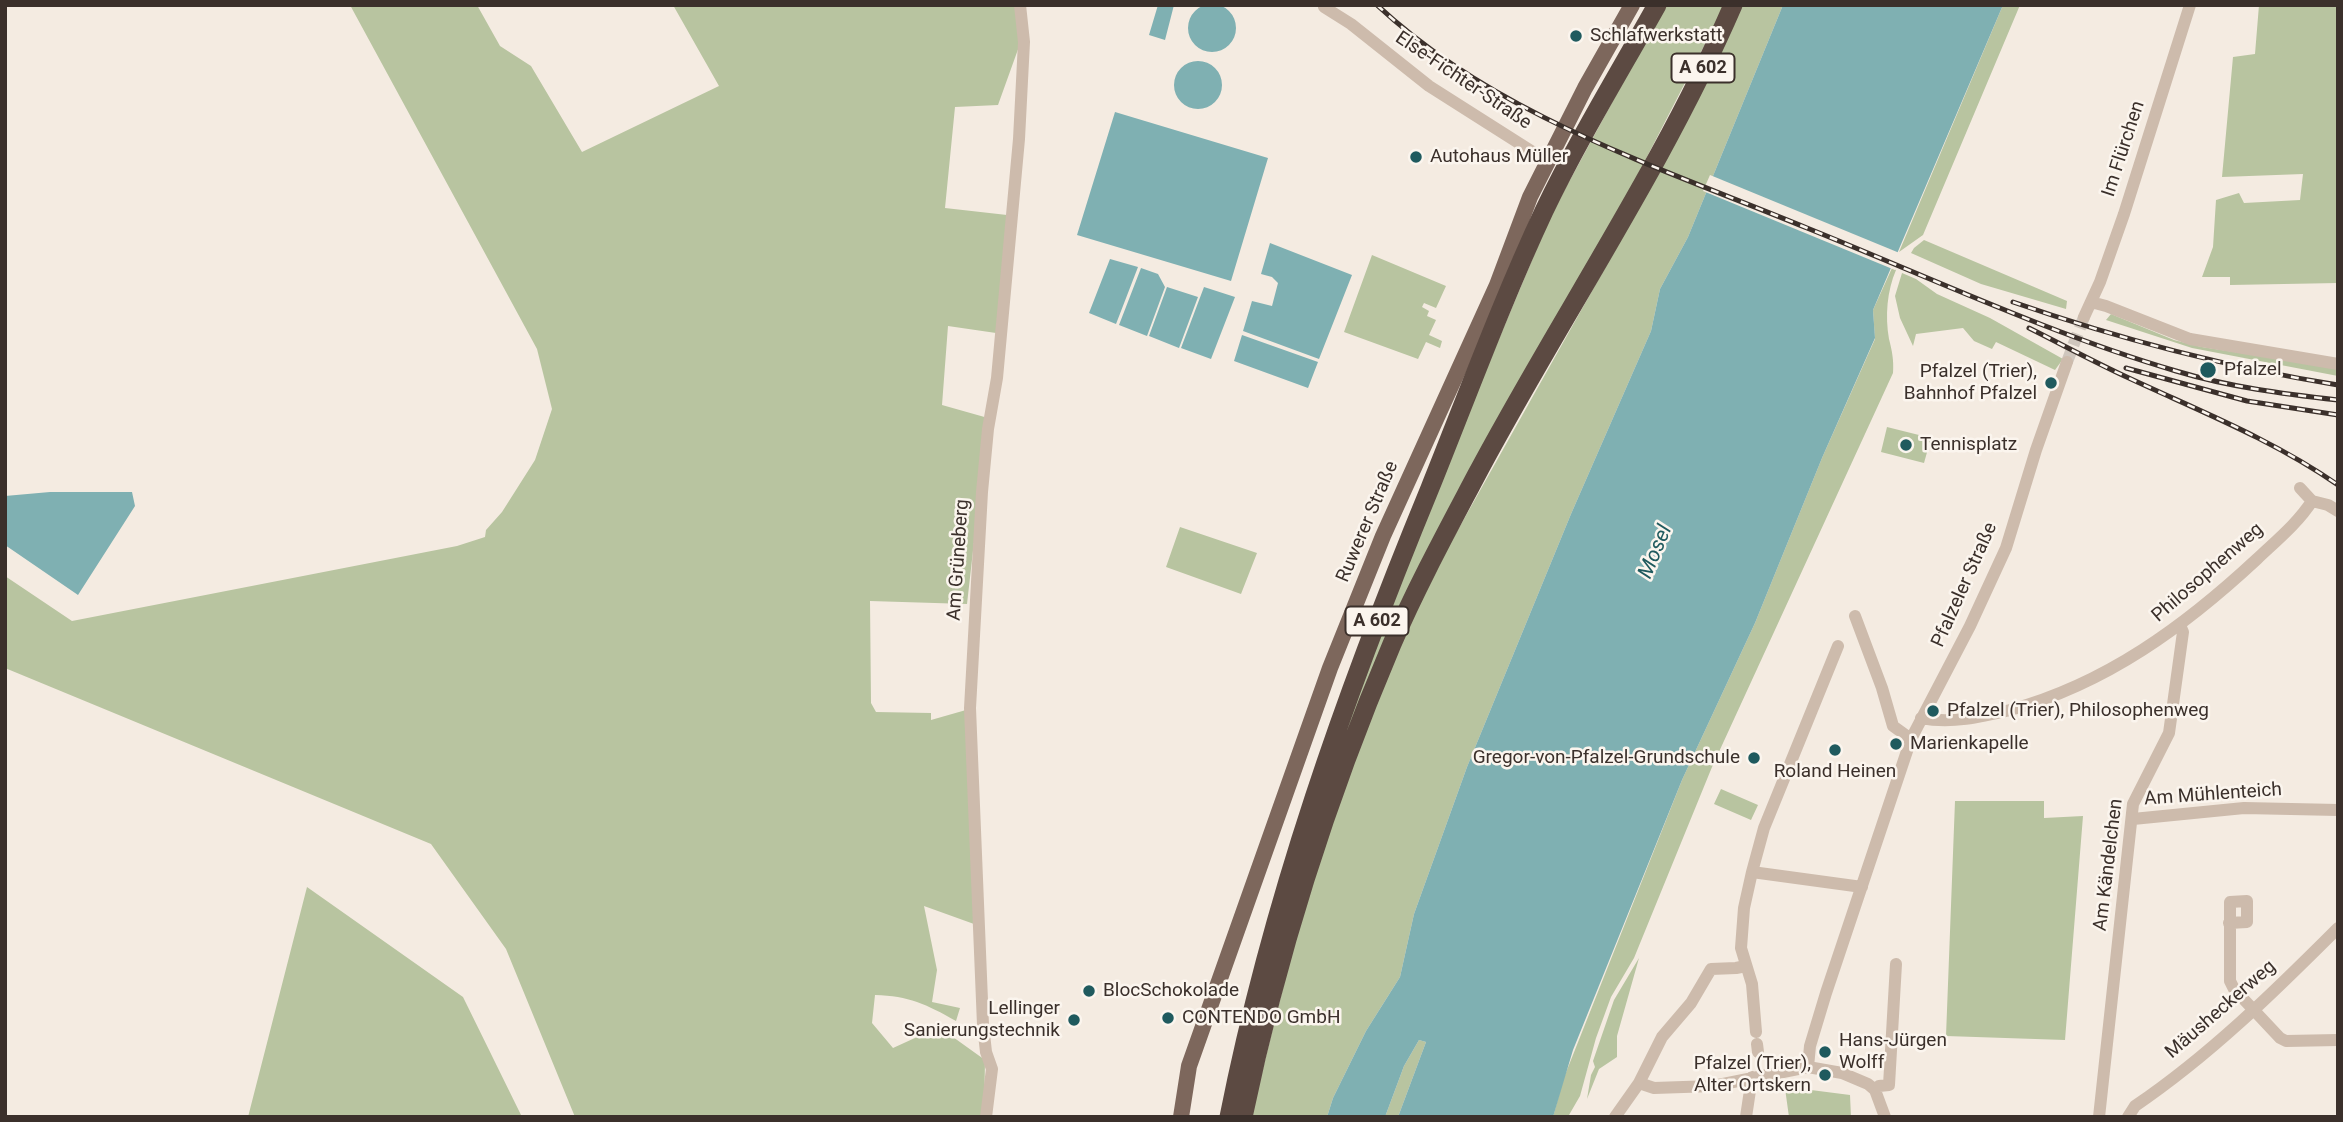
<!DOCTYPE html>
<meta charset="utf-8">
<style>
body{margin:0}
#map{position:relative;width:2343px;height:1122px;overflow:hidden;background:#f4ebe1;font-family:Roboto,sans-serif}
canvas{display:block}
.frame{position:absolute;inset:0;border:7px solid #3b302b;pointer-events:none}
</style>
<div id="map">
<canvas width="2343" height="1122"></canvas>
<div class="frame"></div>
</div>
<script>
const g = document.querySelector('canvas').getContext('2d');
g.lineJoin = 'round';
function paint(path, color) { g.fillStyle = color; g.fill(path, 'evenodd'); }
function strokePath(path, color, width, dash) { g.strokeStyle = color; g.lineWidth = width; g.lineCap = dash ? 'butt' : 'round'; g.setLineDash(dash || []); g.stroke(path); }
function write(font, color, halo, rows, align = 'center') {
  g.font = font + ' Roboto,sans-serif'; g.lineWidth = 5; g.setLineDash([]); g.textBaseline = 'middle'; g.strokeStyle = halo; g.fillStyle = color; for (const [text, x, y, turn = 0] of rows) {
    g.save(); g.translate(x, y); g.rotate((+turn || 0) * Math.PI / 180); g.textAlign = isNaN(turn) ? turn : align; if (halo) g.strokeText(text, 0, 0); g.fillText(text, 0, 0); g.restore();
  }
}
const green = new Path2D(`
 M350,5H477L500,46L531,66L582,152L719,86L673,5H1016L1021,41L998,105L955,107L945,208L1007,215L996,333L948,326L942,405L988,418L967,604L870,601L871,703L876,712L931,713V720L966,710L974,924L924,906L937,970L932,1002L960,1008L956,1021C926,1004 909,996 875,995L872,1023L893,1048L939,1027L985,1060L984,1117H575L506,949L431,844L5,668V576L72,621L457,546L485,537L486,530L502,512L535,460L552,409L537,349Z
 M1665,5H1725L1632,186L1495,429L1322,805L1356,691L1443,472L1551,215Z
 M1740,5H1783L1688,237L1660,289L1651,331L1571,514L1467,767L1414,914L1400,977L1366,1031L1333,1098L1327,1117H1251L1302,911L1371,711L1432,576L1624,234Z
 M2003,5H2020L1923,235L1899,252Z
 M2259,5H2338V283L2230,285V277H2202L2213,247L2216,200L2239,193L2244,203L2300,200L2303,174L2222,177L2233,57L2255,54Z
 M1924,240L2067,301L2066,309L1981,284L1911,253L1914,248Z
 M1372,255L1446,286L1436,308L1424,303L1422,307L1429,311L1427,316L1436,320L1429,335L1442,341L1440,348L1426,342L1418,359L1344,332Z
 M1892,268L1896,270C1887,291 1885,316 1889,339C1892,351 1894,360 1893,373L1712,767L1634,958L1611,997L1596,1038L1580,1096L1569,1115L1553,1117L1563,1080L1682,780L1755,623L1822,458L1875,339L1873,310Z
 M1902,273L1916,279L1937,294L1990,318L2063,359L2055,370L1996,342L1992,349L1974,341L1963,328L1916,334L1913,346L1900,318L1895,296Z
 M2111,314L2174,340L2202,347L2338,368V376L2192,348L2106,320Z
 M1887,427L1931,438L1924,463L1881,452Z
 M1180,527L1257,553L1241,594L1166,567Z
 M1721,789L1758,805L1751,820L1714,804Z
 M1955,801H2044V818L2083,816L2065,1040L1946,1036Z
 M307,887L463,997L522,1117H248Z
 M1639,958L1617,1036V1057L1599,1069L1587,1099L1591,1075L1595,1067L1593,1061L1614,1000Z
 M1419,1040L1426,1042L1398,1117H1385L1404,1066Z
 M1784,1081H1811V1090L1850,1095L1851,1117H1789Z`);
const water = new Path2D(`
 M1188 28a24 24 0 1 1 48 0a24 24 0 1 1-48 0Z
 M1158,5H1174L1165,40L1149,35Z
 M1783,5H2003L1873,310L1875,338L1822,458L1755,623L1682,780L1573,1050L1553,1117H1398L1426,1042L1419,1040L1404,1066L1385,1117H1327L1333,1098L1366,1031L1400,977L1414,914L1467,767L1571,514L1651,331L1660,289L1688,237Z
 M1174 85a24 24 0 1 1 48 0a24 24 0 1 1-48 0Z
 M1115,112L1268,158L1231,281L1077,235Z
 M1270,243L1352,275L1319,359L1243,331L1252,301L1272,306L1278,283L1272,277L1261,274Z
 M1110,259L1138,267L1116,324L1089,313Z
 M1141,268L1158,274L1165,287L1147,336L1119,325Z
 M1167,287L1198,297L1179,348L1149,336Z
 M1204,287L1235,297L1211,359L1181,348Z
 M1242,335L1318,362L1308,388L1234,361Z
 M50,492H132L135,506L78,595L5,545V496Z`);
const pier = new Path2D(`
 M1710,175L1902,254L1895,270L1703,191Z`);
const minorTunnel = new Path2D(`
 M2067,362L2084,317`);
const minor = new Path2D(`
 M1324,7L1351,24L1429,86L1547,161
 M2091,302L2106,306L2190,339L2338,364
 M2084,317L2100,282L2124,214L2190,5
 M2300,488L2312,501L2328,505L2338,511
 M1855,616L1882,688L1893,726L1911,739
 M1921,718C1951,724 1981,717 2010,710C2106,684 2185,626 2257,559C2276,541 2298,523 2312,501
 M2133,819L2244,808L2338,810
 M1752,872L1764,828L1838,646
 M2229,923L2247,922V901L2230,902V981L2234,989L2280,1038L2286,1041L2338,1040
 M1756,1032L1752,984L1741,948L1744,908L1752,872L1862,887
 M1757,1044L1758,1052
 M1808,1067L1810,1046L1826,993L1911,739L1970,626L2006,548L2036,450L2067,362
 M1639,1083L1662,1037L1691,1003L1711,969L1736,968L1746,966
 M1875,1090L1879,1086L1889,1085L1896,964
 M986,1117L992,1069L986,1052L983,1025L970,708L982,492L988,429L997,378L1019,139L1024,42L1020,5
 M1615,1117L1639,1083L1654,1088L1713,1086L1808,1067L1842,1073L1868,1084L1875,1090L1885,1117
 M1746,1117L1752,1077
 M2099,1117L2133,804L2169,733L2183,632L2180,625
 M2128,1117L2135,1106C2210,1055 2274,992 2338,928`);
const major = new Path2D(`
 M1181,1117L1189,1066L1330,668L1383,536L1497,285L1530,197L1585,88L1632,5`);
const highway = new Path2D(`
 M1229,1117C1272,900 1346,692 1430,488C1467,396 1502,301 1544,211C1578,140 1619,73 1657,5
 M1243,1117C1277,954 1327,797 1392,644C1417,586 1448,529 1477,474C1560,318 1663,167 1733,5`);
const rail = new Path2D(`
 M1377,5C1496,116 1659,167 1807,228C1929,277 2050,334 2176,371C2229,387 2284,394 2338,400
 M2013,302C2119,339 2227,367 2338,385
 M2029,328C2063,345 2096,363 2131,379C2202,412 2273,440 2338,485
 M2126,368L2247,401L2338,415`);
const markers = [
 [1576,36,7,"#1f5a5e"],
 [1416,157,7,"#1f5a5e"],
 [2208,370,9,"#1f5a5e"],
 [2051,383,7,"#1f5a5e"],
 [1906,445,7,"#1f5a5e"],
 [1933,711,7,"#1f5a5e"],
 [1896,744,7,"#1f5a5e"],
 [1835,750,7,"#1f5a5e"],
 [1754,758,7,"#1f5a5e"],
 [1089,991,7,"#1f5a5e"],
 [1168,1018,7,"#1f5a5e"],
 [1074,1020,7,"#1f5a5e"],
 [1825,1052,7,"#1f5a5e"],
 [1825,1075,7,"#1f5a5e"]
];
const shields = [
 [1703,68,63],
 [1377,621,63]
];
const shieldNames = [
 ["A 602",1703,68],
 ["A 602",1377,621]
];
const poiNames = [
 ["Schlafwerkstatt",1590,36],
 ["Autohaus Müller",1430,157],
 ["Pfalzel",2224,370],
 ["Pfalzel (Trier),",2037,372,"right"],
 ["Bahnhof Pfalzel",2037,394,"right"],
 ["Tennisplatz",1920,445],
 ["Pfalzel (Trier), Philosophenweg",1947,711],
 ["Marienkapelle",1910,744],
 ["Gregor-von-Pfalzel-Grundschule",1740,758,"right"],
 ["Roland Heinen",1835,772,"center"],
 ["BlocSchokolade",1103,991],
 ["Lellinger",1060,1009,"right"],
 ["Sanierungstechnik",1060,1031,"right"],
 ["CONTENDO GmbH",1182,1018],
 ["Hans-Jürgen",1839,1041],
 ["Wolff",1839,1063],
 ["Pfalzel (Trier),",1811,1064,"right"],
 ["Alter Ortskern",1811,1086,"right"]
];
const streetNames = [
 ["Else-Fichter-Straße",1463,81,34],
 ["Im Flürchen",2124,149,-72],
 ["Ruwerer Straße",1368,522,-67],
 ["Am Grüneberg",959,560,-86],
 ["Philosophenweg",2208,573,-41],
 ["Pfalzeler Straße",1965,585,-66],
 ["Am Mühlenteich",2213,795,-4],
 ["Am Kändelchen",2109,865,-83],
 ["Mäusheckerweg",2221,1010,-41]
];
const waterNames = [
 ["Mosel",1656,552,-67]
];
paint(green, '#b8c4a0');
paint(water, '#7fb0b2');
paint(pier, '#f4ebe1');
strokePath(minorTunnel, '#cfc6bd', 12, [12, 6]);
strokePath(minor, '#cdbbac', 12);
strokePath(major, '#7d675c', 16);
strokePath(highway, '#5c4a42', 19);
strokePath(rail, '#3b302b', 5);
strokePath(rail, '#fbf5ee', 2.5, [8]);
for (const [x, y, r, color] of markers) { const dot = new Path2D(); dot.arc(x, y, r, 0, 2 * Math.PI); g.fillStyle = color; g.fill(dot); strokePath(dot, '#fbf5ee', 2.5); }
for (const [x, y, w] of shields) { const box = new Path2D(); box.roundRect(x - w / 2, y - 14.5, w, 29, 5); g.fillStyle = '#fbf5ee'; g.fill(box); strokePath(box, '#3b302b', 2); }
write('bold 18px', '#3b302b', null, shieldNames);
write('19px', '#3b302b', '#fbf5ee', poiNames, 'left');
write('19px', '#3b302b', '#fbf5ee', streetNames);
write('italic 21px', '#1f5a5e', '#fbf5ee', waterNames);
</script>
